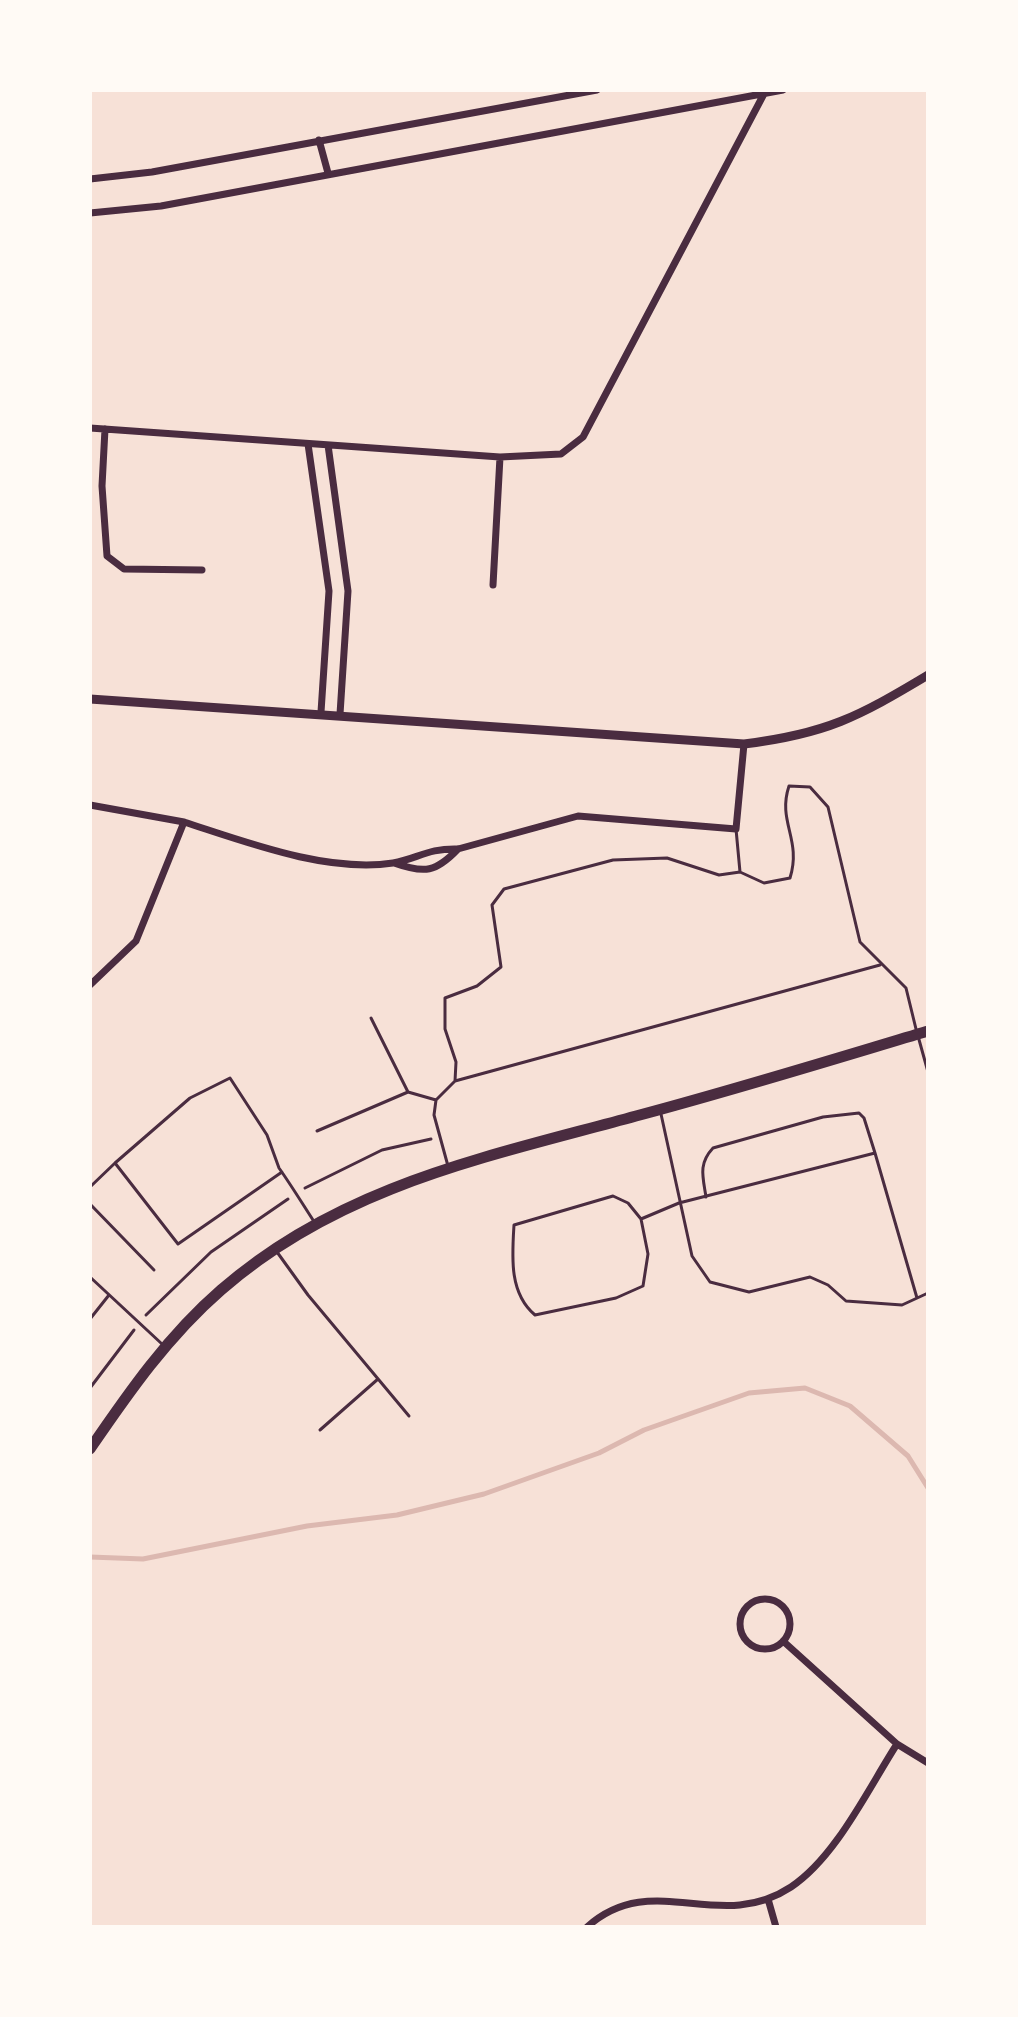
<!DOCTYPE html>
<style>
body{margin:0}
#map{position:relative;width:1018px;height:2017px;overflow:hidden;background:#f7e1d7;font-family:Figtree,sans-serif}
canvas{display:block}
.frame{position:absolute;inset:0;border:92px solid #fffaf5;pointer-events:none}
</style>
<div id="map">
<canvas width="1018" height="2017"></canvas>
<div class="frame"></div>
</div>
<script>
const g = document.querySelector('canvas').getContext('2d');
g.lineJoin = 'round';
function strokePath(path, color, width, dash) { g.strokeStyle = color; g.lineWidth = width; g.lineCap = dash ? 'butt' : 'round'; g.setLineDash(dash || []); g.stroke(path); }
const stream = new Path2D(`
 M90,1557L143,1559L307,1526L397,1515L484,1494L599,1453L644,1430L749,1393L805,1388L850,1406L908,1456L928,1488`);
const path = new Path2D(`
 M305,1188L382,1150L431,1139
 M146,1315L211,1252L288,1199
 M90,1388L134,1330`);
const service = new Path2D(`
 M736,829L740,872
 M371,1018L408,1092
 M918,1036L928,1072
 M455,1081L880,965
 M661,1114L692,1256L710,1282L749,1292L810,1277L828,1285L846,1301L902,1305L928,1293
 M928,1125V1127
 M317,1131L408,1092L436,1100
 M448,1166L434,1115L436,1100L455,1081L456,1062L445,1029V998L477,986L501,967L492,905L504,889L613,860L667,858L719,875L740,872L764,883L790,878C802,839 777,822 789,786L810,787L828,807L860,942L906,988L916,1029
 M282,1172L178,1244L115,1163L190,1098L230,1078L267,1135L279,1168C291,1185 302,1203 313,1220
 M90,1187L115,1163
 M706,1197C703,1177 698,1164 713,1148L823,1117L859,1113L864,1118L875,1153
 M90,1204L154,1270
 M641,1219L648,1254L643,1286L616,1298L535,1315C509,1293 512,1257 514,1225L613,1196L628,1203L641,1219L679,1203L875,1153L917,1298
 M277,1252L308,1295L409,1416
 M90,1277L162,1344
 M90,1319L109,1295
 M320,1430L378,1379`);
const minor = new Path2D(`
 M319,140L328,173
 M90,179L152,172L597,90
 M90,213L161,206L783,90
 M90,428L500,457L561,454L583,437L766,90
 M105,429L102,486L107,556L124,569L202,570
 M308,444L329,591L321,712
 M328,445L348,591L340,714
 M493,585L500,457
 M90,805L184,822L136,941L90,985
 M184,822C246,842 327,873 393,863C417,859 428,848 458,849L578,816L736,829L744,744
 M394,863C425,874 436,872 458,849
 M740 1624a25 25 0 1 1 50 0a25 25 0 1 1-50 0Z
 M783,1641L897,1744L928,1763
 M768,1899L776,1927
 M587,1927C653,1868 718,1935 791,1887C836,1857 868,1789 897,1744`);
const tertiary = new Path2D(`
 M90,699L744,744C826,734 858,717 928,675`);
const primary = new Path2D(`
 M90,1449C129,1392 168,1336 221,1290C341,1185 487,1157 636,1116C734,1090 831,1060 928,1031`);
strokePath(stream, '#dcb8b0', 5);
strokePath(path, '#4a2c40', 3);
strokePath(service, '#4a2c40', 3);
strokePath(minor, '#4a2c40', 7);
strokePath(tertiary, '#4a2c40', 9);
strokePath(primary, '#4a2c40', 11);
</script>
